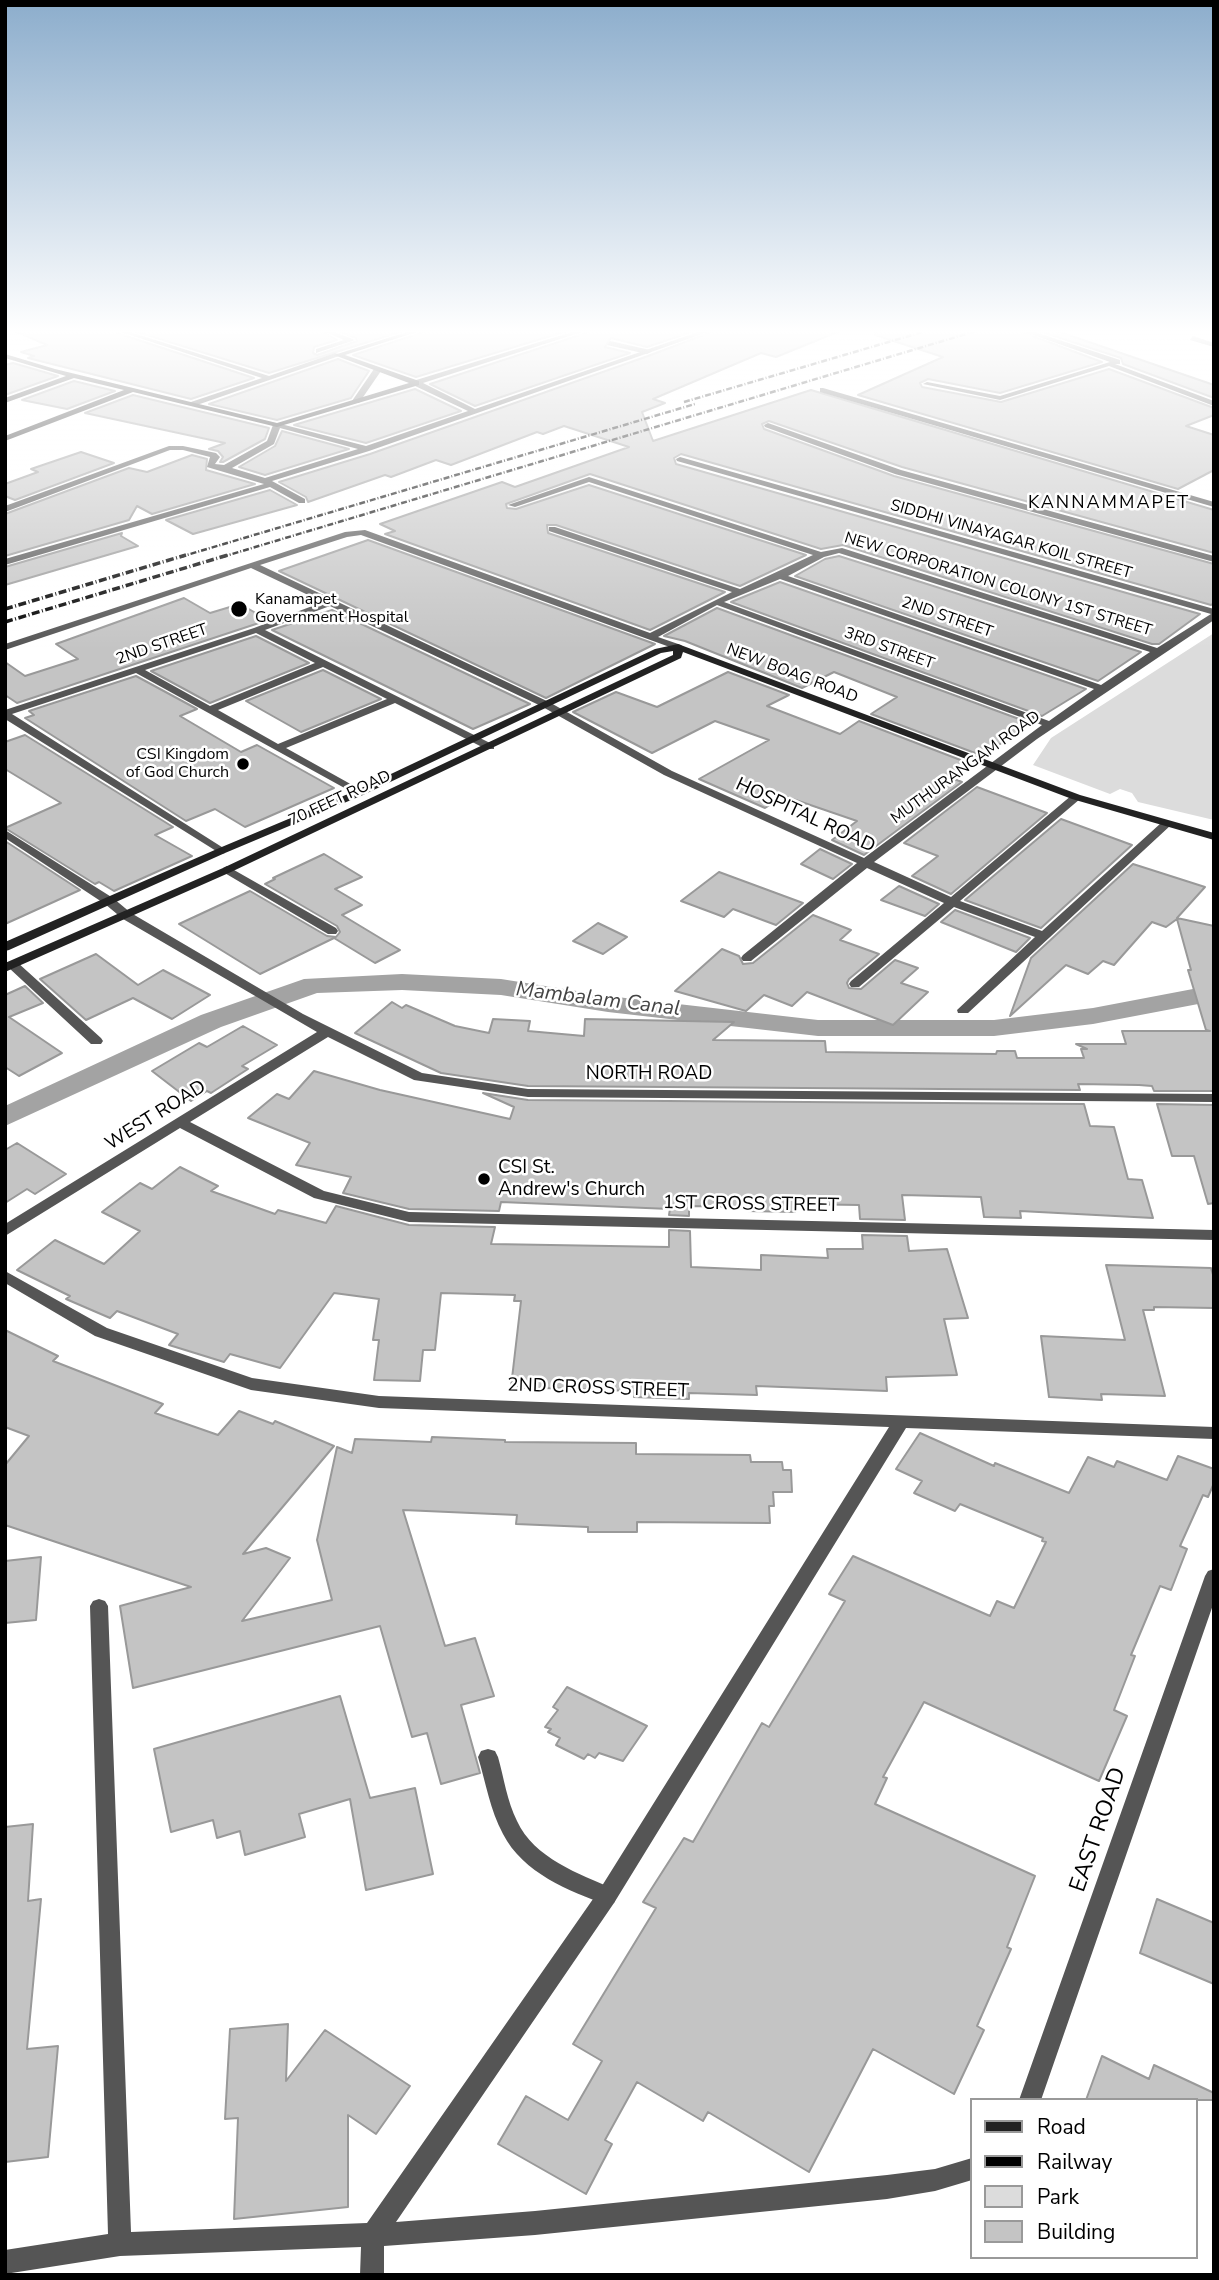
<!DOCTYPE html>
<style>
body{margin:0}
#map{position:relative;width:1219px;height:2280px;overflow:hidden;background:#fff;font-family:"Nunito Sans",sans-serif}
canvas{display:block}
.frame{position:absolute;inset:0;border:7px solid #000;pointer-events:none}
.legend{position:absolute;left:970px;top:2098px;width:228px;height:161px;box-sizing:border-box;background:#fff;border:2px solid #999;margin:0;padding:9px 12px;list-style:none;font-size:21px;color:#000}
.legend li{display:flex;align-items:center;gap:14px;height:35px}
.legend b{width:35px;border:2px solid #999}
</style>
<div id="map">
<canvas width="1219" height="2280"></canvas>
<div class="frame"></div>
<ul class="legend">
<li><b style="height:9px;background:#222"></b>Road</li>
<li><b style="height:9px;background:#000"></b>Railway</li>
<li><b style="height:19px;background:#dcdcdc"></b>Park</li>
<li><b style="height:19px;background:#c4c4c4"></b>Building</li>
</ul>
</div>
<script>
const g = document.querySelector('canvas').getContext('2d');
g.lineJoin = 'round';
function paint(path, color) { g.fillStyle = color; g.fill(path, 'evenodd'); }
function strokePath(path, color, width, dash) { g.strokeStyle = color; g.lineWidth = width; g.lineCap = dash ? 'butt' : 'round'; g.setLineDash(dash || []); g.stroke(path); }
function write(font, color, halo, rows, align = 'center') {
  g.font = font + ' "Nunito Sans",sans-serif'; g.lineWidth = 5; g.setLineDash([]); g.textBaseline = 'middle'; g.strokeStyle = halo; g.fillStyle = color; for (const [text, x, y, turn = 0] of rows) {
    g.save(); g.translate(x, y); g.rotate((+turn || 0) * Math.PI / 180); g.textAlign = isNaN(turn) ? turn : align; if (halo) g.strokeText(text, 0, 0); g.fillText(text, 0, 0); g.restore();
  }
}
const green = new Path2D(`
 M1214,633V820L1138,802L1132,793L1120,789L1110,794L1033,765L1051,738Z`);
const canal = new Path2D(`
 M402,974L501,979L608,996L818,1020H994L1093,1008L1214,985V1001L1093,1024L994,1036H818L608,1012L501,995L402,990L317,993L221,1027L5,1126V1106L201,1015L304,979Z`);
const building = new Path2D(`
 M15,331H115L117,333L254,378L191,399L28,358L34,356L21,352L47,345Z
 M134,331H321L337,340L314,347L313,353L317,355L357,341L356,338L338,331H403L269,373Z
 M423,331H567L416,377L353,355L421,333Z
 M588,331H694L647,347L611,338L605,347L630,353L475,406L430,384L586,333Z
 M714,331H840L776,357L761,353L653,399L665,403L642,412L653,441L811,390L1214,510V553L902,467L769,421L762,424L764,429L894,476L1214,564V603L1211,605L681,454L674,458L676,464L1200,614L1159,644H1152L843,545L821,549L590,474L506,504L507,508L516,509L589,485L806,555L740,586L556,525H547L548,533L725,592L650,630L385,534L395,531L380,524L502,482L515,487L629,447L564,426L543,434L537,432L451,465L436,460L391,477L385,475L308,502L306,497L279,482L370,454L648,356Z
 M876,331H1019L1102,362L1000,393L928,379L920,383L922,387L1001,402L1109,369L1214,408V415L1186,426L1214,435V470L1178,489L858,395L943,357L875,335Z
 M1039,331H1057L1214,385V398L1123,364L1121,358Z
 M338,359L369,371L351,398L277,420L209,404Z
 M13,363L58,376L5,395V365Z
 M74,381L115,391L67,409L22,400Z
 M415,389L461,411L366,443L294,425Z
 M133,395L269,428L265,439L223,462H220L223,457L218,451L209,449L225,443L85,413Z
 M282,431L349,449L265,475L239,467L275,446Z
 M81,452L114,463L15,500L5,496V484L38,472L31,469Z
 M192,455L207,459L206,470L255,484L152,514L137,506L129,520L5,556V514L129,468L147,472Z
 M270,490L297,505L193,534L166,520Z
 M122,533L121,536L138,546L5,585V567Z
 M368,540L655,644L546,698L279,571Z
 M839,556L1141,652L1098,681L795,576L825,559Z
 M780,582L1086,689L1042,716L731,602Z
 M184,598L210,613L240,604L268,620L17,703L5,695V662L25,676L78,659L56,644Z
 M717,608L1030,723L983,756L871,714L897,697L834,672L802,688L685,641L664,636Z
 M332,610L530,704L473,729L272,630Z
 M256,636L309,663L210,703L151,671Z
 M323,670L381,699L301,732L246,701Z
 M728,672L789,695L767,706L840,734L859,721L971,764L952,778L962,782L864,855L832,840L857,821L784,796L765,808L699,779L769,740L715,721L652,753L573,712L616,692L657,707Z
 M136,676L197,709L180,716L241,752L257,745L334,788L245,827L215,809L186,821L25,718L34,715L29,711Z
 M25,735L173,827L155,835L192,856L114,891L99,882L95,884L5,828L61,803L5,769V742Z
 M977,787L1047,813L951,894L912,876L938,856L904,843Z
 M1061,819L1132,845L1041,928L965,900Z
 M5,841L80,890L5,924Z
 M820,849L852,864L833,879L801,864Z
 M324,854L362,877L335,889L362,905L342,915L400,950L375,963L334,938L260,974L179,924L250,891L327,936L336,937L340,932L337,926L265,884L275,879L273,878Z
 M1133,864L1205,887L1177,918L1214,926V1091H1154L1152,1086L1139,1085L1078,1084L1080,1090L528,1086L441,1073L355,1033L392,1002L402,1008L406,1005L455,1026L489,1033L493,1019L530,1021L528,1031L584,1036L585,1019L734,1022L713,1040L825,1041L826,1052L996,1054L997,1051H1015L1017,1058H1084L1081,1049H1087L1076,1044H1126L1122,1031H1210L1206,1030L1188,970H1191L1177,919L1166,927L1152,922L1114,965L1103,961L1088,974L1066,965L1010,1016L1031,958Z
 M719,872L803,903L776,925L733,909L724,917L681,901Z
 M899,886L939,904L925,916L881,900Z
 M955,910L1030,938L1016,952L941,922Z
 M813,915L851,930L840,940L879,954L849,979L847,983L849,988L861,989L895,960L918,968L901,983L928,992L893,1025L807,992L792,1006L764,995L746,1011L675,991L722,949L739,956L743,964L753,963Z
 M598,923L627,937L603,954L573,941Z
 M96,954L138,985L163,970L210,995L172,1019L133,998L86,1020L40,979Z
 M25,986L43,1003L9,1017L62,1053L19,1076L5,1067V995Z
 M243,1026L277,1045L242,1066L248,1069L211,1093L207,1091L191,1101L152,1071L199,1043L207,1047Z
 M314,1071L380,1090L510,1119L514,1107L483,1093L528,1100L1084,1104L1090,1126L1114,1127L1128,1179L1142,1180L1153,1218L1020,1211L1021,1218L984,1217L981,1197L902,1195L905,1220L860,1219L859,1205L794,1204L795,1212L747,1211V1207L689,1206V1216L669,1215L670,1209L501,1202L499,1211L409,1209L343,1193L351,1177L296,1165L310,1143L248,1118L277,1094L289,1099Z
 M1157,1104L1214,1105V1203L1208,1204L1194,1156H1172Z
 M17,1143L66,1174L35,1194L27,1189L5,1203V1150Z
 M180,1167L218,1186L211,1191L275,1214L278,1210L326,1223L336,1206L409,1225L495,1227L491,1244L669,1247V1230L690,1231L691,1267L761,1270V1255L828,1258L827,1249H863L862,1235L907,1236L909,1251L947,1249L968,1318L944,1319L957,1375L886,1377L887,1391L756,1386L757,1395L689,1393V1399L634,1397V1391L511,1387L521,1301H514L515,1295L441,1293L435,1350H423L420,1381L374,1380L379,1340H373L379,1299L334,1293L280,1368L230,1354L224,1362L169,1345L178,1334L117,1311L110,1318L66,1299L70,1296L17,1270L55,1240L104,1264L140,1231L102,1212L140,1183L152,1189Z
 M1106,1265L1211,1268L1214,1278V1308L1154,1307V1310H1143L1165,1396L1101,1394L1102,1400L1049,1397L1041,1336L1125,1340Z
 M5,1330L58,1356L53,1361L163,1404L155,1413L218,1435L239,1411L273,1424L275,1421L334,1446L243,1554L266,1548L290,1558L242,1621L332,1600L317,1540L337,1447L352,1453L355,1439L431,1442L432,1437L505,1440V1442L636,1443V1454L750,1455L751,1462H782L783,1470H791L792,1492H773L774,1506H769L770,1523L637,1522V1532H588V1527L516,1524L517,1515L403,1510L445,1646L475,1638L494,1696L461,1705L480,1773L441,1784L427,1733L412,1737L380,1626L133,1688L120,1606L191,1587L5,1525V1465L29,1436L5,1427Z
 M920,1433L994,1466L995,1463L1069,1493L1088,1457L1114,1467L1117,1461L1167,1480L1178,1456L1214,1469V1483L1208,1497L1203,1495L1180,1546L1187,1549L1171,1590L1160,1586L1131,1655L1135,1656L1114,1710L1127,1716L1099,1781L924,1702L883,1777L887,1778L875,1804L1035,1876L1007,1947L1011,1949L977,2026L984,2030L954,2094L873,2049L809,2172L708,2112L703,2121L637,2082L605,2140L612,2144L586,2194L498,2144L526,2096L568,2120L602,2061L573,2044L656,1908L643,1902L684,1838L693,1842L762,1723L769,1727L845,1601L829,1594L853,1556L990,1616L997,1601L1014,1608L1046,1542L1042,1541L1043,1538L960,1504L955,1511L914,1493L922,1481L896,1469Z
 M41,1557L36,1620L5,1623V1561Z
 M567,1687L647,1726L623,1761L599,1753L595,1758L588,1754L584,1759L556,1745L560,1738L548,1732L551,1729L545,1727L558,1710L553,1707Z
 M340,1696L370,1798L415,1788L433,1874L366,1890L350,1799L299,1814L305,1837L245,1855L240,1831L217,1838L213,1820L171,1832L154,1749Z
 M33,1824L28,1901L41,1899L27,2049L58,2046L48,2157L5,2162V1827Z
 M1157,1899L1214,1923V1984L1140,1953Z
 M288,2024L286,2081L325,2030L410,2086L376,2134L348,2115V2207L234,2219L238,2118L225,2119L230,2029Z
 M1102,2056L1149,2079L1154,2065L1214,2093V2100H1086Z`);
const lane = new Path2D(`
 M610,341L650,350L651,352L647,354L607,345Z
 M488,1749L495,1751L498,1757C504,1778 507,1801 517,1821C534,1858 579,1874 614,1889L617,1896L614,1903L607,1905C569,1891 523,1873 503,1834C490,1810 486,1783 478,1757L481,1751Z`);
const street = new Path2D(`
 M118,331H127L269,376L335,353L342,355L194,406L190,404L191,402L262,378Z
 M323,331H332L355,340L316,353V349L344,340Z
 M575,331H585L423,383L475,409L701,331H711L369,451L272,481L305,499V503H299L270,487L5,565V559L264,484L207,467L210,457L183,450H170L5,512V506L169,446H183L216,453L220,457L215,464L224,465L267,441L273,425L277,423L366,446L468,411L413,385V381ZM280,428L358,449L265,478L232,468L274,444Z
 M1022,331H1032L1120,360V364H1115L1214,401V406L1109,366L1000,400L923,384L927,382L1000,396L1110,362Z
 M1193,336L1214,343V347L1190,340Z
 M374,369L381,371L359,403H353L352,401Z
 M823,388L1214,502V507L820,392V388Z
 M768,423L901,470L1214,556V562L895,474L765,427L764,425Z
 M680,457L1214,609V620L1037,739L874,862L951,897L1072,795H1080V799L960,901L1042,931L1161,823H1169L1171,825L968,1013H958L957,1010L1035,937L954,907L859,987H851L849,984L851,981L944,903L867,868L751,961H743L741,958L743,955L857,863L664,775L541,706L330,606L265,630L494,745V749H486L395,703L286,748L363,791L365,793L359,796L136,673L12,714L225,849V853L221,854L5,719V710L254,628L323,602L251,568L5,650V644L345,532L365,530L650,633L732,592L549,531V527H555L740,589L813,555L589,482L515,507L508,505L589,477L821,552L842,548L1157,648L1211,614L677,461L676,459ZM361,535L678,650L683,647L681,645L658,637L717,605L1042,725L864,858L672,771L549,702L260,565L347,537ZM839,553L1150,652L1101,685L788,576L824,557ZM780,579L1094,689L1049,721L724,602ZM256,633L315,663L210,706L145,670ZM323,667L387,699L278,744L218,710Z
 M5,830L113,898L131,913L303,1014L422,1073L528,1089L1214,1094V1102L528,1097L414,1080L328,1037L190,1122L324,1191L409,1212L1214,1230V1240L409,1222L314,1198L180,1128L5,1236V1224L317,1032L123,919L105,904L5,838Z
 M227,866L336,928L338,931L336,934H328L223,872V868Z
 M13,961L17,962L101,1038L103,1041L101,1044H91L9,968L7,965Z
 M5,1271L107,1328L252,1378L379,1396L1214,1427V1439L906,1428L614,1903L396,2222L535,2211L887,2175L935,2169L972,2158V2180L935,2191L887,2199L535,2235L384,2246V2275H360L361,2247L120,2256L5,2274V2250L108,2234L90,1606L93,1601L99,1599L105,1601L108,1606L131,2232L367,2223L600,1889L889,1427L379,1408L251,1390L95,1336L5,1283Z
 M1214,1569V1602L1041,2100H1019L1205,1576L1208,1571Z`);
const secondary = new Path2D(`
 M410,331H420L345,355L419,381V385L277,427L133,392L5,441V436L124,390L74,378L5,403V398L66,376L5,358V354L55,369L277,423L409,383L334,355Z
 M678,644L1080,795L1214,833V840L1072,799L683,652L681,658L231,872L5,972V963L223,868L673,655V651L661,653L363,795L225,853L9,950L5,951V942L217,849L355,791L655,649Z`);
const railFar1 = new Path2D(`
 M684,402L926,331
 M180,557L695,404
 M222,557L976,331`);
const rail = new Path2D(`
 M5,609L186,555
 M5,622L228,555`);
const markers = [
 [239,609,9,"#000"],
 [243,764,7,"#000"],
 [484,1179,7,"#000"]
];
const farStreetnames = [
 ["SIDDHI VINAYAGAR KOIL STREET",1011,540,16],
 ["NEW CORPORATION COLONY 1ST STREET",998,585,17],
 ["2ND STREET",947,618,19],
 ["2ND STREET",162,645,-19],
 ["3RD STREET",889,649,20],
 ["NEW BOAG ROAD",792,674,21],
 ["MUTHURANGAM ROAD",966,768,-36],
 ["70 FEET ROAD",340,799,-25]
];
const farPoinames = [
 ["Kanamapet",255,600],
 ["Government Hospital",255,618],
 ["CSI Kingdom",229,755,"right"],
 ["of God Church",229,773,"right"]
];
const farNeighbourhoodnames = [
 ["KANNAMMAPET",1109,504]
];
const streetNames = [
 ["HOSPITAL ROAD",805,816,25],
 ["NORTH ROAD",649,1074],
 ["WEST ROAD",156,1116,-32],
 ["1ST CROSS STREET",751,1205,1],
 ["2ND CROSS STREET",598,1389,2]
];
const poiNames = [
 ["CSI St.",498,1168],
 ["Andrew's Church",498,1190]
];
const waterNames = [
 ["Mambalam Canal",598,1000,7]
];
const nearStreetnames = [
 ["EAST ROAD",1099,1830,-71]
];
paint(green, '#dcdcdc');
paint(canal, '#a3a3a3');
paint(building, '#c4c4c4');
strokePath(building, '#999', 2);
paint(lane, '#555');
paint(street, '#555');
paint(secondary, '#222');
strokePath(railFar1, '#000', 2.5, [6, 2, 1, 2]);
strokePath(rail, '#000', 3.5, [8, 2.5, 1, 2.5]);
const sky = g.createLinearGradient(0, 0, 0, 650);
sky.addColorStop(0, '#8cadcc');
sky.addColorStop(0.51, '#fff');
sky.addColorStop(1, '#ffffff00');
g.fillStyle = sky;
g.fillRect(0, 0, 1219, 650);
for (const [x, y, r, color] of markers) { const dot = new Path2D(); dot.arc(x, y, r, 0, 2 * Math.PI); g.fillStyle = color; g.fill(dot); strokePath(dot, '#fff', 2.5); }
write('16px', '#000', '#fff', farStreetnames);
write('16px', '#000', '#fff', farPoinames, 'left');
g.letterSpacing = '2px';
write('18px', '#000', '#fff', farNeighbourhoodnames);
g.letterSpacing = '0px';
write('19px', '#000', '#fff', streetNames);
write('19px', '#000', '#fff', poiNames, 'left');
write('italic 21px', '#444', '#fff', waterNames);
write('23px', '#000', '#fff', nearStreetnames);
</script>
